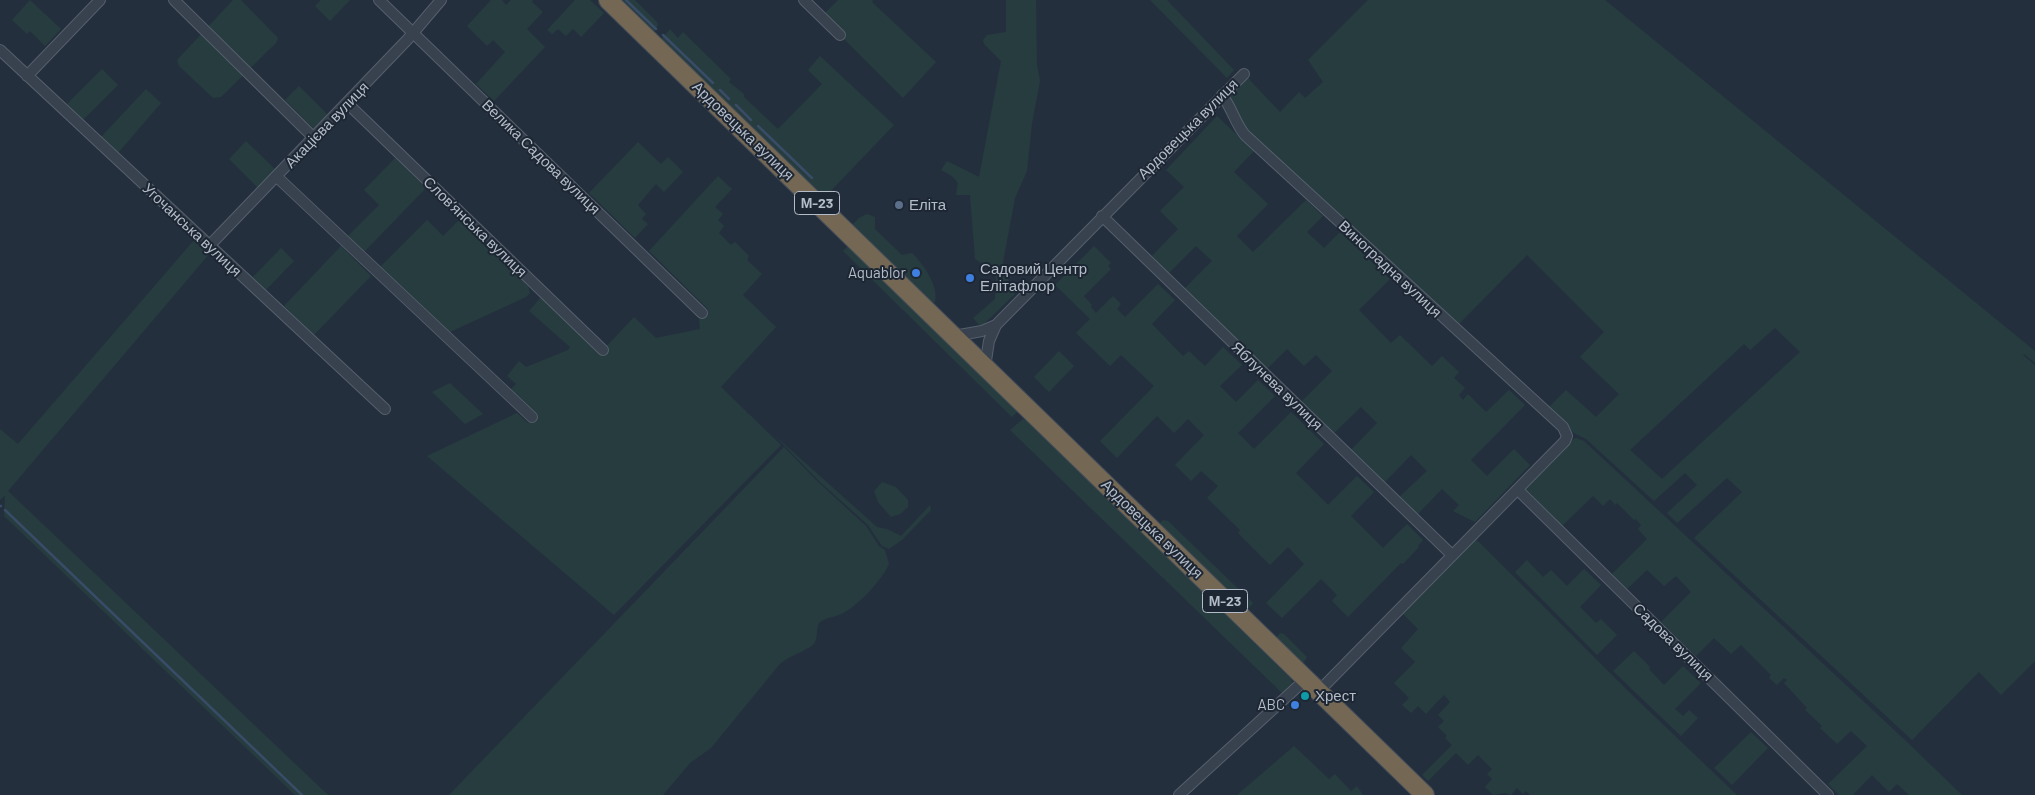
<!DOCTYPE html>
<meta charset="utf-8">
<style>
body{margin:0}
canvas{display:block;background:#242f3e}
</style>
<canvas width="2035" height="795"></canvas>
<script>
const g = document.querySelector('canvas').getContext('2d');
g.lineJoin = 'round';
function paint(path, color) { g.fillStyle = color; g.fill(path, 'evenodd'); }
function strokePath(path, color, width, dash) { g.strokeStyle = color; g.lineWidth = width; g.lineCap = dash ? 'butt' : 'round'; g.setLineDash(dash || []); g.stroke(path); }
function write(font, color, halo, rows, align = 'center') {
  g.font = font + ' Barlow,sans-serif'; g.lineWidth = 4; g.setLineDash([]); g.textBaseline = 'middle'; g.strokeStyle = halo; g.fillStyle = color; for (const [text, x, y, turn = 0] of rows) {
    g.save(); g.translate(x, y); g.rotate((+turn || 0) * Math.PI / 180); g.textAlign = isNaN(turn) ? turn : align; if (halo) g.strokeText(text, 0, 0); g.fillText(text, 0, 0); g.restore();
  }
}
const green = new Path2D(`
 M30,0L61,29L45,46L30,31L27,34L12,20Z
 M233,0H241L278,38L276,43L221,97L213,98L179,66L177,60Z
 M321,0H350L330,21L315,6Z
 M491,0H502L506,5L511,0H533L532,2L543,12L527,29L545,47L494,101L476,84L505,52L493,40L487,46L467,26Z
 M575,0H590L604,13L581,37L573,29L566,36L558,29L552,34L547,30Z
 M618,0H635L657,22L658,25L653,33Z
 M838,0H873L872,2L936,62L903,98L840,35L823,15Z
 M1006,0H1036L1037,65L1040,81L1032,123L1027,171L1015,198L1003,262L1005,273L1015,294L981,327L973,318L995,299L996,272L975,259L970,195H956L958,183L952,176L941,170L947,161L979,177L1001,61L984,44L983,40L987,35L1006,32Z
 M1150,0H1167L1234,70L1227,78Z
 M1368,0H1605L2035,351V363L2024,354L2023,355L2035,365V661L2001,695L1979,672L1912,740L1694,538L1742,492L1727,478L1677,523L1667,513L1697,485L1685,473L1654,501L1586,439L1574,433L1547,409L1566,390L1596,417L1619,394L1580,357L1604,332L1527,255L1457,326L1244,129L1227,96L1246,76L1280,112L1299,92L1305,98L1323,82L1308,60ZM1775,328L1800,352L1662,479L1630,450L1744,344L1750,350Z
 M670,29L678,38L683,32L731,79L729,82L744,94V97L778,129L822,84L808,70L820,56L894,125L824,198L661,40Z
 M102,69L118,85L83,120L67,104Z
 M299,86L328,115L314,129L285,100Z
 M146,89L161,103L118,153L101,137Z
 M1217,116L1254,151L1234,172L1268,204L1237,236L1253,252L1306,200L1323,216L1307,232L1324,248L1340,232L1390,279L1359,310L1391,343L1400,335L1432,366L1442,356L1459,372L1454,378L1465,388L1459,395L1463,400L1468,394L1486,412L1509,390L1525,405L1471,460L1487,476L1514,449L1530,465L1475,522L1453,511L1459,505L1442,489L1417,515L1399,497L1427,471L1411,455L1384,483L1350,451L1377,423L1361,407L1333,434L1300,403L1332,371L1316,355L1304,366L1287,349L1266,370L1183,290L1212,261L1196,246L1167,275L1150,258L1178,229L1160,211L1184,187L1166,170Z
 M246,141L276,170L258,188L229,159Z
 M638,142L661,164L668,157L683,172L664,192L656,184L638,205L646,214L642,219L648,224L635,238L589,193Z
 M395,158L426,188L364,252L348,236L379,205L364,190Z
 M718,176L732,189L715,207L723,214L718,220L724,226L719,233L731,245L735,242L749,256L747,260L762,274L743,295L776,327L721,387L781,445L614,615L427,456L517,413L528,423L536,414L510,390L516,384L507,376L519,361L526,367L568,350L570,347L529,311L541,297L603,350L634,317L656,338L700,329L699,319L708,309L649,251Z
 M867,214L875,217V229L902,255L912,253C923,264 939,286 935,302L930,303L850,227L859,218Z
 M427,220L443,236L459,220L528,286L530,293L526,297L450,332L380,267Z
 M195,239L210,253L8,491L328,795H295L4,516L5,495L0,500V429L18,444Z
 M341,246L371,276L314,335L284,306Z
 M1094,246L1111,263L1108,266L1111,269L1084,296L1092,305L1091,307L1096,313L1113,296L1121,304L1117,309L1125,317L1158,284L1175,300L1152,324L1183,356L1189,351L1205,366L1223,347L1242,365L1220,386L1236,402L1258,380L1275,396L1238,433L1254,449L1291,412L1324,444L1296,473L1328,505L1357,476L1374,492L1351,516L1383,548L1407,524L1423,540L1418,546L1419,547L1403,564L1401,563L1348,617L1332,601L1337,595L1321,579L1282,618L1266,603L1304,564L1288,547L1270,565L1238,533L1240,530L1207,498L1218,486L1201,471L1191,481L1175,465L1204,435L1188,419L1174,433L1157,416L1117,458L1100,441L1154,386L1121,355L1110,366L1076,333L1090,319L1055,285Z
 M847,247H852L1018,411L1012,417L843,251Z
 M281,248L294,261L264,292L250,280Z
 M1059,351L1074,366L1049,392L1034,377Z
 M450,383L483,414L465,424L432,392Z
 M1023,419L1028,421L1291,679L1293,684L1282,693L1010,430Z
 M774,435L877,527L887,529L901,536L930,505L931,510L902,540L889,549L882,546L868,525L820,482Z
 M1576,438L1584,441L1906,741L1962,795H1909L1897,784L1889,792L1872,775L1853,795H1839L1828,784L1867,746L1851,731L1837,744L1820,728L1822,726L1805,710L1807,708L1784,683L1787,680L1784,678L1777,685L1769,678L1771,675L1741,645L1731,654L1714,638L1696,656L1661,622L1691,592L1676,576L1664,586L1647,570L1627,589L1612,574L1647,539L1638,529L1641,525L1636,519L1634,520L1617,503L1615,505L1610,499L1603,506L1593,496L1562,526L1524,488L1569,441Z
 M784,447L817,481L866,526L879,546L885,550L889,564C882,580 857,607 841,614C833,618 826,617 819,623C816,629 818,636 815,642C811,650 789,655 779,665L711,748L690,763L663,795H449Z
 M882,482L896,487L908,500V507L900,514L891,517L878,502L874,491Z
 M1163,520L1168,521L1253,603L1245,612L1157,526Z
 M1474,539L1479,542L1629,692L1737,795H1530L1526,791L1523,794L1517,788L1511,795L1505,793L1493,795L1485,787L1492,779L1487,774L1492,769L1478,755L1468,765L1456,753L1428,781L1422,775L1452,745L1445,738L1447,736L1438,727L1444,721L1438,715L1450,702L1444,695L1426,714L1418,706L1411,713L1402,705L1409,698L1394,683L1415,662L1401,648L1418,629L1402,613Z
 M1527,560L1543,577L1551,570L1567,586L1584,569L1601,585L1580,607L1596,623L1601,619L1617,635L1597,655L1515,572Z
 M1280,633L1284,634L1307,657L1304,662L1300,664L1275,639Z
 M1634,651L1650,667L1649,669L1664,685L1683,666L1701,683L1675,709L1683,716L1689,710L1698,718L1681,736L1613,671Z
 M1751,732L1768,748L1732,785L1714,768Z
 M1294,746L1329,779L1335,774L1351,791L1357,786L1363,795H1237Z`);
const stream = new Path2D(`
 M626,0L656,29
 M663,35L713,83
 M720,90L729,99
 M736,105L751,120
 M758,126L812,178
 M0,506H1
 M5,510L302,795`);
const street = new Path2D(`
 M174,0L314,138
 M379,0L702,313
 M804,0L840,35
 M0,50L385,409
 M27,76L100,0
 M1222,95C1232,108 1235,123 1245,135L1563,427L1567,436L1565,441L1318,692
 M347,103L603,350
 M277,177L532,417
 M1102,216L1452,555
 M209,246L407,40L441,0
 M954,336L982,331L996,325
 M985,367L989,341L996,325L1244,74
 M1518,490L1828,795
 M1179,795L1306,679`);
const highway = new Path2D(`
 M608,0L1425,795`);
const markers = [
 [899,205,5,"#5c6f8a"],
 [916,273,5,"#3f7fe0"],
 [970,278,5,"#3f7fe0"],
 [1305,696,5,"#0f9aa8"],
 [1295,705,5,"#3f7fe0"]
];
const shields = [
 [817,203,45],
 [1225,601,45]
];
const shieldNames = [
 ["М-23",817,203],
 ["М-23",1225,601]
];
const streetNames = [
 ["Акацієва вулиця",327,125,-46],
 ["Ардовецька вулиця",1188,129,-45],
 ["Ардовецька вулиця",743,131,44],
 ["Велика Садова вулиця",541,157,44],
 ["Словʼянська вулиця",475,227,44],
 ["Угочанська вулиця",192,230,43],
 ["Виноградна вулиця",1390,269,43],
 ["Яблунева вулиця",1277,386,44],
 ["Ардовецька вулиця",1152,529,44],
 ["Садова вулиця",1673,642,44]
];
const poiNames = [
 ["Еліта",909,205],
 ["Садовий Центр",980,269],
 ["Елітафлор",980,286],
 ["Aquablor",906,273,"right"],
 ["Хрест",1315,696],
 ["ABC",1285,705,"right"]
];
paint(green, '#263c3f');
strokePath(stream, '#394c67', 2.5);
strokePath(street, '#565f6c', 12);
strokePath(highway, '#434c59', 20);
strokePath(street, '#38414e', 10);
strokePath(highway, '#746855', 18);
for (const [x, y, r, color] of markers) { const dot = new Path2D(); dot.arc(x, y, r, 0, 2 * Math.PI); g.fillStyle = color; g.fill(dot); strokePath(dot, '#1d2633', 2); }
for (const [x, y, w] of shields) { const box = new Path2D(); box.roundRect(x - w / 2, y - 11.5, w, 23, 4); g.fillStyle = '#1d2633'; g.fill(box); strokePath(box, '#b4bcc9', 1); }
write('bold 14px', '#b4bcc9', null, shieldNames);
write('15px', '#b4bcc9', '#1d2633', streetNames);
write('15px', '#b4bcc9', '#1d2633', poiNames, 'left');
</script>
